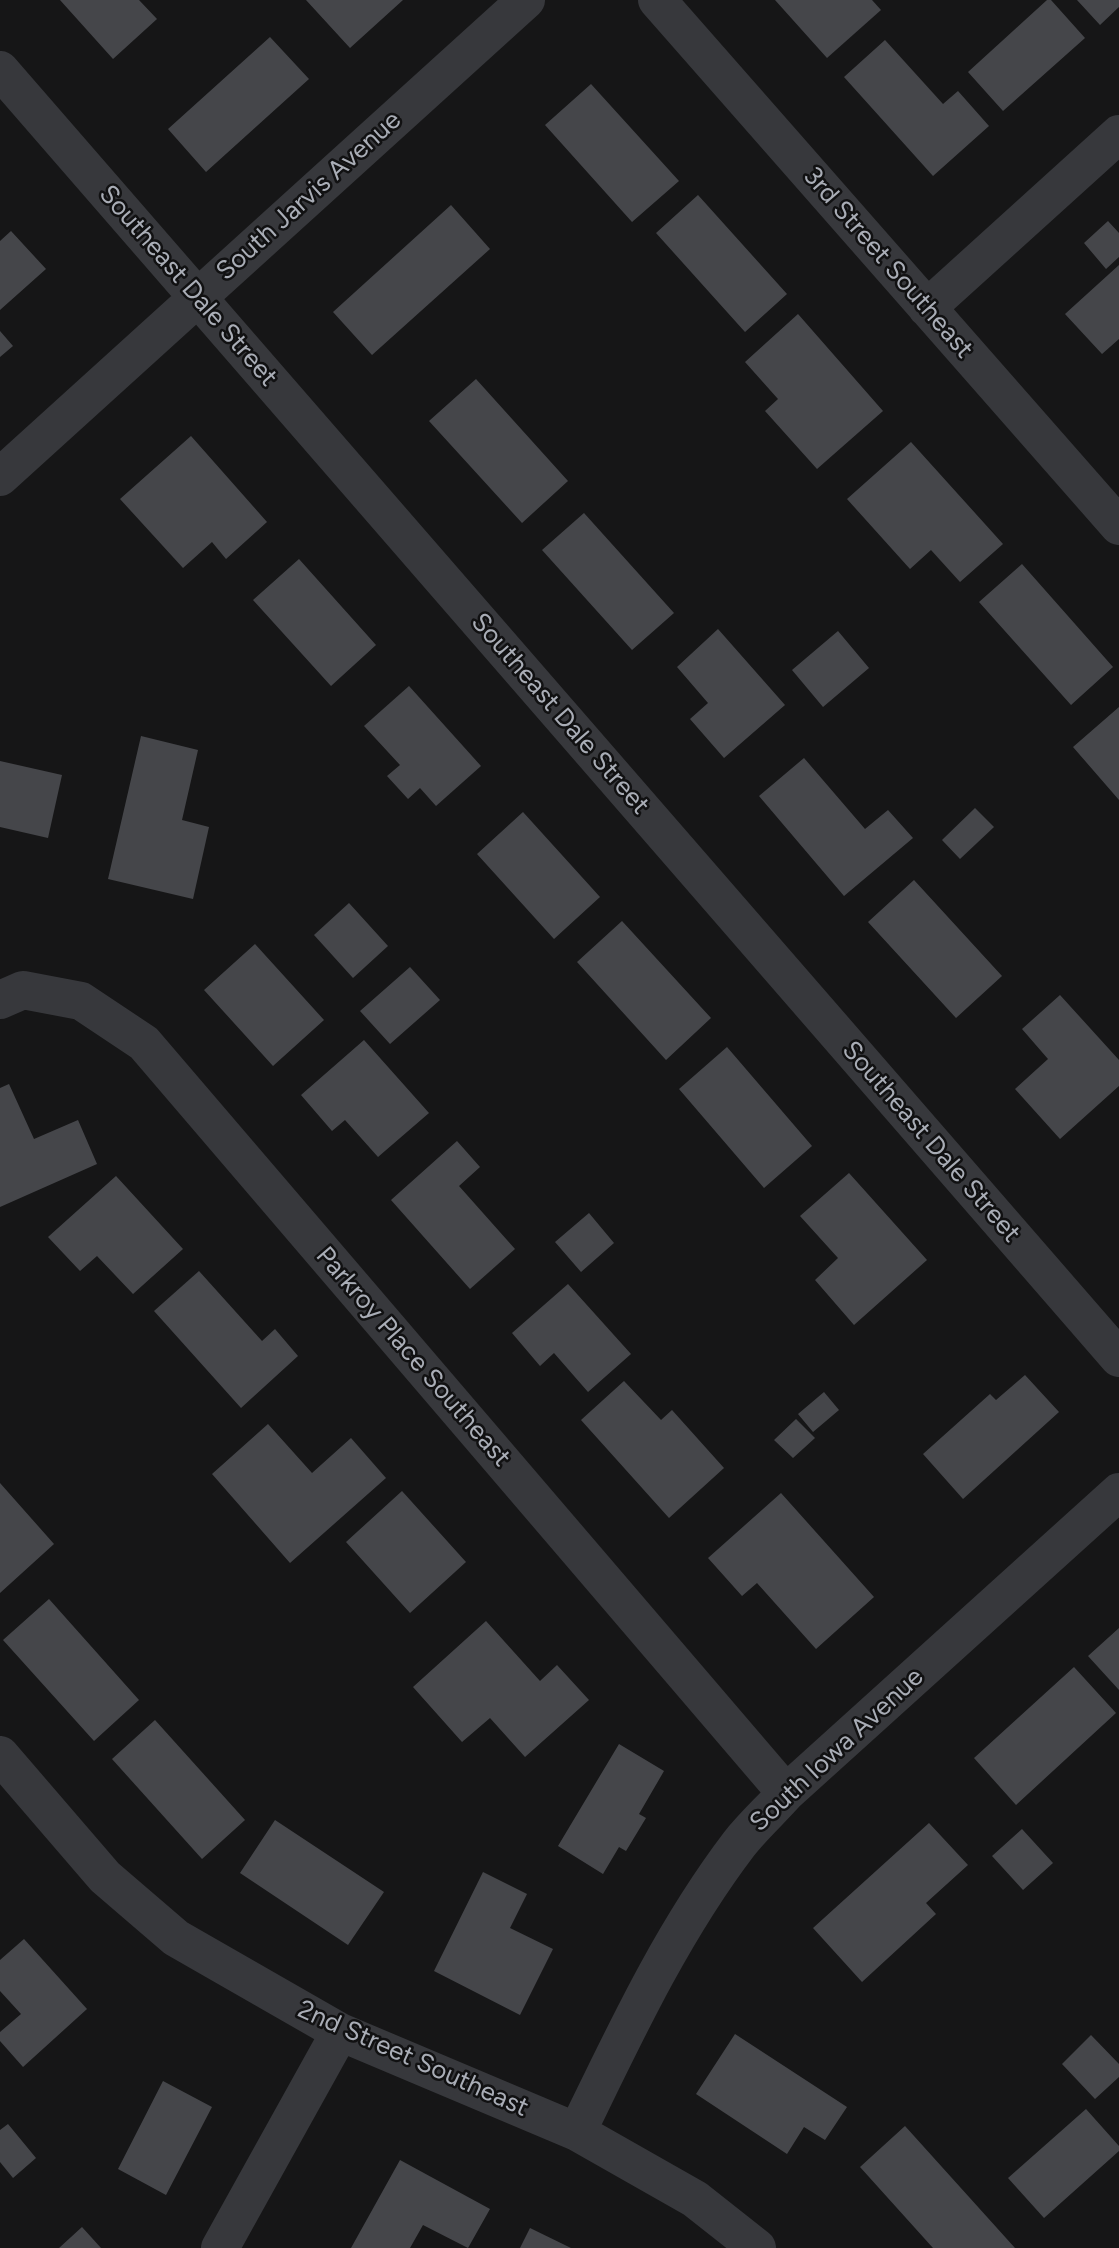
<!DOCTYPE html>
<style>
body{margin:0}
canvas{display:block;background:#161617}
</style>
<canvas width="1119" height="2248"></canvas>
<script>
const g = document.querySelector('canvas').getContext('2d');
g.lineJoin = 'round';
function paint(path, color) { g.fillStyle = color; g.fill(path, 'evenodd'); }
function strokePath(path, color, width, dash) { g.strokeStyle = color; g.lineWidth = width; g.lineCap = dash ? 'butt' : 'round'; g.setLineDash(dash || []); g.stroke(path); }
function write(font, color, halo, rows, align = 'center') {
  g.font = font + ' Figtree,sans-serif'; g.lineWidth = 5; g.setLineDash([]); g.textBaseline = 'middle'; g.strokeStyle = halo; g.fillStyle = color; for (const [text, x, y, turn = 0] of rows) {
    g.save(); g.translate(x, y); g.rotate((+turn || 0) * Math.PI / 180); g.textAlign = isNaN(turn) ? turn : align; if (halo) g.strokeText(text, 0, 0); g.fillText(text, 0, 0); g.restore();
  }
}
const building = new Path2D(`
 M60,0H139L157,19L113,59Z
 M306,0H403L350,48Z
 M775,0H872L881,10L827,58Z
 M1047,0H1051L1085,38L1003,111L968,72Z
 M1077,0H1119V7L1100,25Z
 M270,37L309,79L206,172L168,129Z
 M885,40L943,104L958,91L989,126L933,176L844,77Z
 M591,84L679,181L632,222L545,125Z
 M698,195L787,294L745,332L656,233Z
 M451,205L490,249L372,355L333,312Z
 M1108,221L1119,233V257L1106,269L1084,243Z
 M11,231L46,269L0,310V241Z
 M1119,265V339L1102,354L1065,314Z
 M798,314L883,411L817,469L765,411L778,399L745,362Z
 M0,331L13,346L0,357Z
 M476,379L568,481L522,523L429,421Z
 M191,436L267,522L226,559L212,542L183,568L120,499Z
 M911,442L1003,544L960,582L931,550L910,569L847,499Z
 M584,513L674,613L632,650L542,550Z
 M299,559L376,645L331,686L253,600Z
 M1022,564L1113,667L1071,705L979,602Z
 M718,629L785,705L724,758L690,719L708,703L677,667Z
 M838,631L869,668L823,707L792,670Z
 M409,686L481,766L436,806L420,788L408,799L387,776L400,765L364,726Z
 M1119,707V800L1073,747Z
 M141,736L198,750L182,820L209,827L193,899L108,879Z
 M804,758L865,829L888,810L913,838L844,896L759,796Z
 M0,761L62,775L48,838L0,827Z
 M975,808L994,827L960,859L942,840Z
 M523,812L600,897L554,939L477,854Z
 M914,880L1002,976L956,1018L868,922Z
 M349,903L388,946L353,978L314,935Z
 M622,921L711,1018L666,1060L577,962Z
 M255,944L324,1020L273,1066L204,990Z
 M410,967L440,1000L390,1044L360,1011Z
 M1060,995L1119,1060V1086L1060,1139L1015,1089L1048,1059L1022,1029Z
 M364,1040L429,1113L378,1157L345,1120L332,1131L301,1095Z
 M727,1047L812,1146L764,1188L679,1089Z
 M9,1084L34,1139L78,1120L97,1164L0,1207V1088Z
 M457,1141L480,1167L459,1186L515,1249L470,1289L391,1200Z
 M849,1173L927,1260L854,1325L815,1280L838,1258L800,1216Z
 M116,1176L183,1249L133,1294L97,1256L80,1271L48,1237Z
 M589,1213L614,1243L581,1272L555,1242Z
 M199,1271L262,1341L275,1329L298,1356L241,1408L154,1311Z
 M568,1284L631,1354L588,1392L554,1353L540,1366L512,1333Z
 M1025,1375L1059,1412L963,1499L923,1454L990,1394L996,1400Z
 M624,1381L661,1420L672,1410L724,1468L669,1518L581,1420Z
 M824,1392L839,1410L813,1432L798,1414Z
 M796,1419L815,1438L793,1458L774,1440Z
 M268,1424L312,1473L351,1438L386,1478L290,1563L212,1474Z
 M0,1483L54,1544L0,1593Z
 M402,1491L466,1562L410,1613L346,1542Z
 M781,1493L874,1597L816,1649L757,1583L742,1596L708,1558Z
 M49,1599L139,1700L94,1741L3,1640Z
 M486,1621L540,1681L557,1665L589,1700L525,1757L490,1718L462,1742L413,1687Z
 M1119,1628V1690L1088,1656Z
 M1074,1667L1116,1713L1016,1805L974,1758Z
 M155,1720L245,1820L202,1859L112,1759Z
 M619,1744L664,1771L639,1814L646,1818L626,1851L619,1847L603,1874L558,1846Z
 M275,1820L384,1892L348,1945L240,1873Z
 M929,1823L968,1865L926,1903L936,1914L862,1982L813,1928Z
 M1022,1829L1053,1863L1023,1890L992,1856Z
 M483,1872L527,1894L510,1928L553,1949L520,2015L434,1971Z
 M24,1939L87,2009L23,2067L0,2041V2032L21,2014L0,1991V1960Z
 M735,2034L847,2107L825,2140L804,2127L787,2154L696,2094Z
 M1091,2035L1119,2064V2077L1095,2099L1062,2064Z
 M163,2081L212,2107L166,2195L118,2169Z
 M1086,2109L1119,2146V2151L1044,2218L1008,2178Z
 M8,2124L36,2158L13,2178L0,2162V2130Z
 M905,2126L1015,2248H933L860,2167Z
 M400,2160L490,2209L468,2248L423,2225L410,2248H351Z
 M82,2227L101,2248H59Z
 M530,2228L571,2248H520Z`);
const minor = new Path2D(`
 M657,0L1119,526
 M0,70L1119,1358
 M927,308L1119,134
 M0,477L526,0
 M0,1000L23,990L81,1001L144,1043L786,1793
 M0,1755L105,1877L176,1938L340,2032L577,2132L695,2199L757,2248
 M577,2132C625,2033 672,1932 739,1844C753,1826 771,1810 786,1793L1119,1492
 M220,2248L340,2032`);
const streetNames = [
 ["South Jarvis Avenue",309,196,-42],
 ["3rd Street Southeast",888,263,49],
 ["Southeast Dale Street",188,286,49],
 ["Southeast Dale Street",560,714,49],
 ["Southeast Dale Street",931,1142,49],
 ["Parkroy Place Southeast",413,1357,49],
 ["South Iowa Avenue",837,1750,-43],
 ["2nd Street Southeast",413,2059,24]
];
paint(building, '#45464a');
strokePath(minor, '#37383c', 38);
write('26px', '#a9adb6', '#111112', streetNames);
</script>
